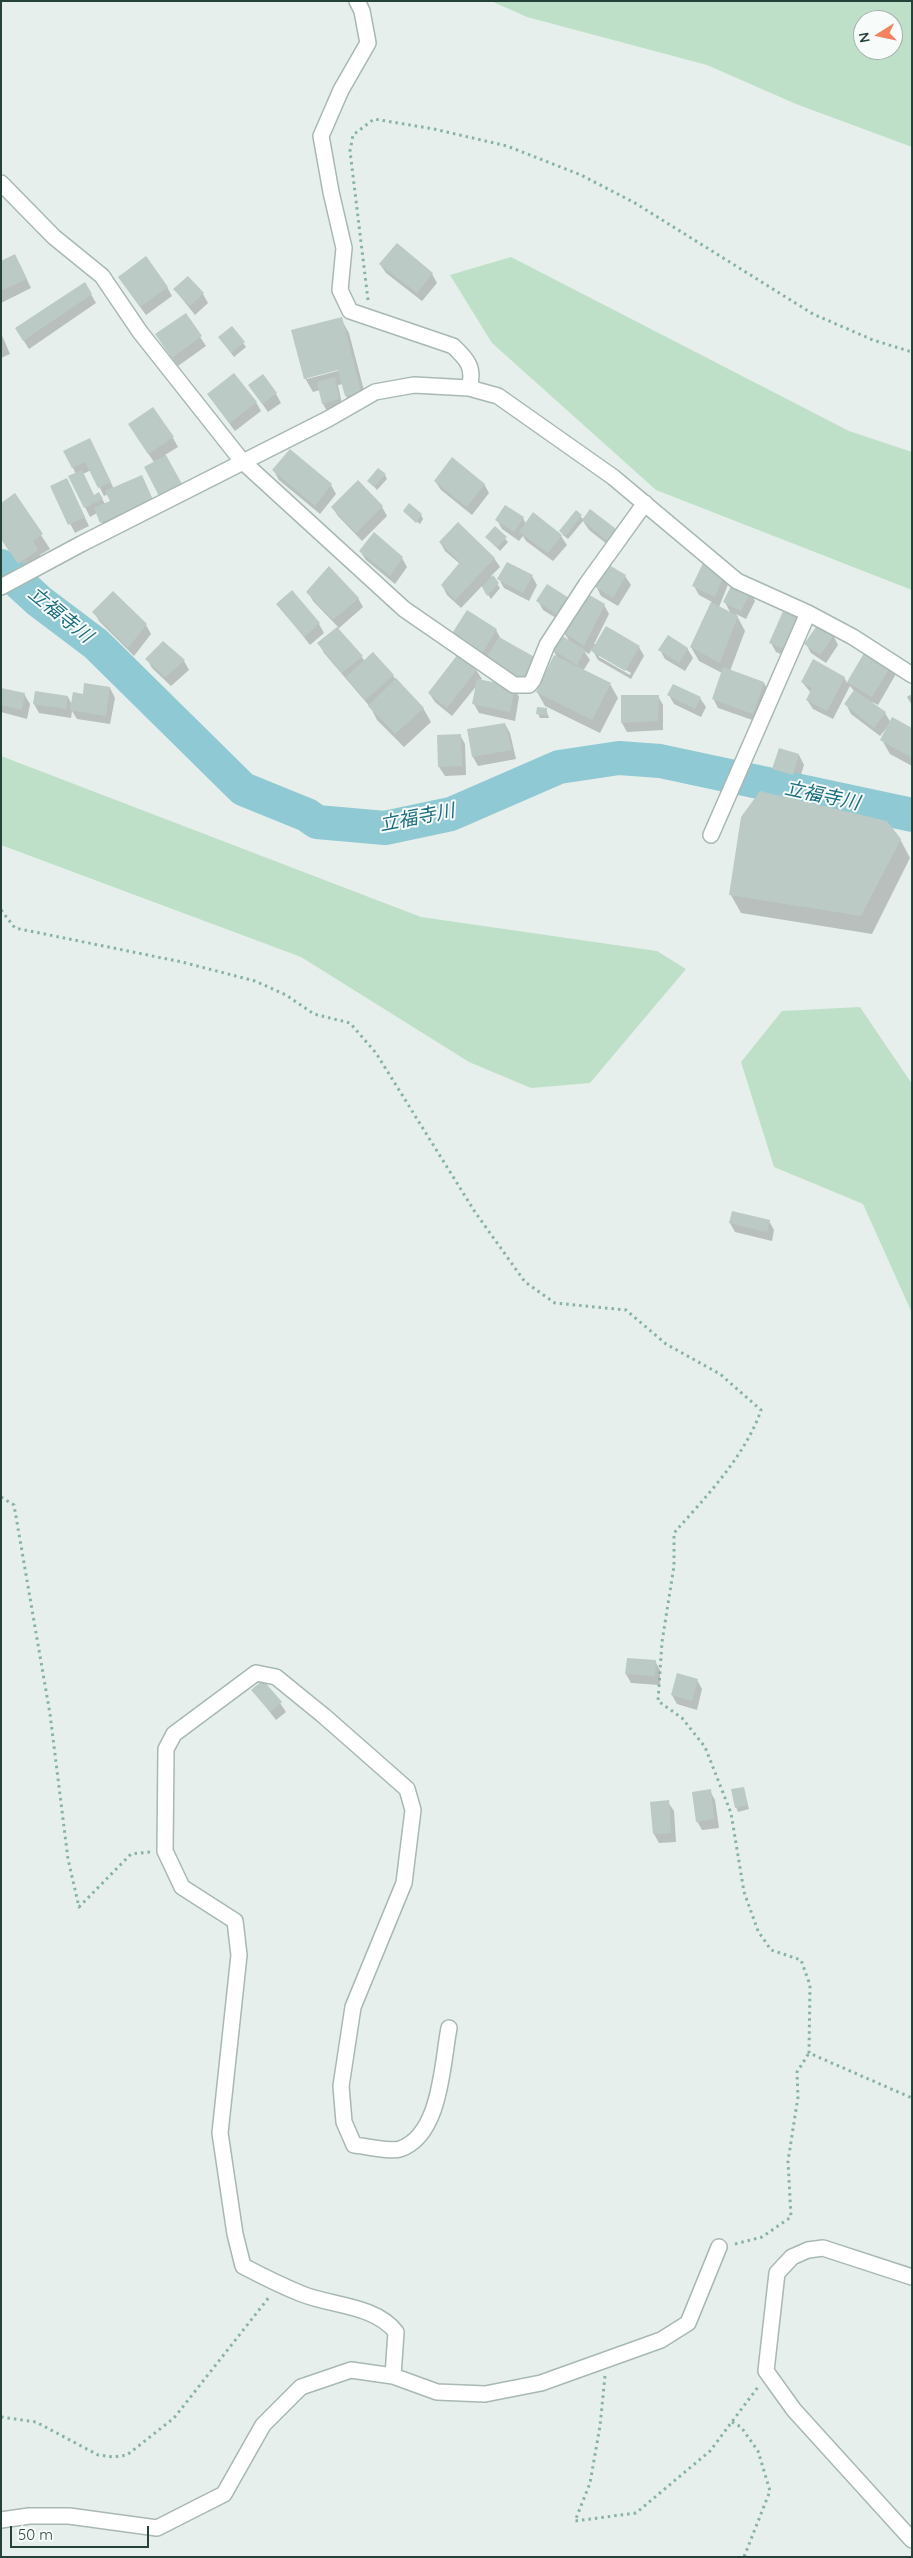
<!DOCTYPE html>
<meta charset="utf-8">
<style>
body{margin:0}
#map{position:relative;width:913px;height:2558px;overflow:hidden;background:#e6efeb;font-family:Quicksand,sans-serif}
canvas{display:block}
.frame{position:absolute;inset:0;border:2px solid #24423a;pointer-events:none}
.north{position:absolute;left:853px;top:10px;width:50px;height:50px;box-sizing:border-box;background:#f7fbf9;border:1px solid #a3b1ad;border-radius:50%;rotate:260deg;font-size:14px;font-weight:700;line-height:20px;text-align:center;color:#24423a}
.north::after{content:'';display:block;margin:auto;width:18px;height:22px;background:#f4845f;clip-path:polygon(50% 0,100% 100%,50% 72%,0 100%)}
.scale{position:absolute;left:10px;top:2526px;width:139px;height:22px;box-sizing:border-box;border:2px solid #24423a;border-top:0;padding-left:6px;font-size:15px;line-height:18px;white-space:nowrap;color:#24423a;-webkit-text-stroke:4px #f7fbf9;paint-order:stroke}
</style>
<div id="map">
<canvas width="913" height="2558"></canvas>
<div class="frame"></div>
<div class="north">N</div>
<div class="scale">50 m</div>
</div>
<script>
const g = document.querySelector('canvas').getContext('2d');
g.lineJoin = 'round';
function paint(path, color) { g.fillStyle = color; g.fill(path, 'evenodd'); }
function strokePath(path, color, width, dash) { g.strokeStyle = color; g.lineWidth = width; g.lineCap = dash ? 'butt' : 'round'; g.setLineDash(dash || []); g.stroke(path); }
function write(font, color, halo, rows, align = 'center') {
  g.font = font + ' Quicksand,"Noto Sans JP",sans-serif'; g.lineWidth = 4; g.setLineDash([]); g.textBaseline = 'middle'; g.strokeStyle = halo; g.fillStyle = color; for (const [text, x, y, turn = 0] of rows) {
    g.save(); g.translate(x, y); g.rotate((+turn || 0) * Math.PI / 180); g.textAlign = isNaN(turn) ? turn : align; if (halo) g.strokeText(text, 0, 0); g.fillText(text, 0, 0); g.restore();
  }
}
const green = new Path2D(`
 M491,1H912V147L796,104L707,65L527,17ZM863,20H893V50H863Z
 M511,257L849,431L912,452V590L656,490L492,343L450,275Z
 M1,756L421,917L657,951L686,969L590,1083L531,1088L469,1062L301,957L1,845Z
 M860,1007L912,1084V1313L863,1204L774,1167L741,1062L782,1011Z`);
const shadow = new Path2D(`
 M1,263L20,265L31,288L1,303Z
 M380,264L432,274L437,283L422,301L386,273Z
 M85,284L96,303L29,349L22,338Z
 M125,286L167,287L172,296L146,315Z
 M175,290L203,294L208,303L195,315Z
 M185,314L206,346L178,366L162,344Z
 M341,319L349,333L368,406L354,410L346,396L343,384L338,385L343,409L328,413L323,404L320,390L313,392L305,378ZM344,367L345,369L307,379V377Z
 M232,328L246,347L234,357L222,341Z
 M1,333L10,354L1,358Z
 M249,385L276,394L281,403L268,412Z
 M208,395L256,402L261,411L235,431Z
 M135,434L173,438L178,447L165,455L186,493L165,504L160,495L154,462Z
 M94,449L114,489L142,476L157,509L107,532L97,513L90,517L70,477L76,474L65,452ZM91,470L104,496L108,494L111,501L105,504L99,494L94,496L83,474Z
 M274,471L331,485L336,494L320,514L279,480Z
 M385,475L387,479L377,490L369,481Z
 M435,481L484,484L489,493L472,515L441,490Z
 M51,487L71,489L89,526L75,533Z
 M15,495L50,549L40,555L45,564L27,577L1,539Z
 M332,507H382L387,516L362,541L338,516Z
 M591,510L617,552L589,530L583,521L568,539L563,535L561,531L576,512L584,520Z
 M404,512L421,515L423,519L420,524Z
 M523,518L526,524L561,536L567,545L553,561L526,541L523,536L519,541L502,529L497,520Z
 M495,528L508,542L500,551L487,537Z
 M440,542L494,558L500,567L491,576L500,588L491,599L482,586L461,608L447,595L442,585L460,564L445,551Z
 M360,551L402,558L407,567L395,584L366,560Z
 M704,563L729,582L719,607L731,614L725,602L750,592L755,601L746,619L736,614L745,631L730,671L764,683L769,692L758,722L718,708L713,698L722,673L699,661L691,647L712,602L699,595L694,586Z
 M532,576L537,585L529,601L504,588L499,579Z
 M625,576L631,585L618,606L601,596L596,586Z
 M547,586L564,623L543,610L538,601Z
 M113,592L146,625L151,634L134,656L99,621L94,612Z
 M308,592L358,598L363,607L338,629L365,661L393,676L423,708L431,722L404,747L377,720L371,708L324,653L319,644L338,627L313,601Z
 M278,604L319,624L324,633L310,645Z
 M604,605L609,614L594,644L639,647L644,656L631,679L598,660L592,649L589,654L584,651L590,660L583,671L610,684L618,698L600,733L545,706L537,692L556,655L552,648L570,642L563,631ZM599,654L631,673L630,675L599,657Z
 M798,617L803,626L789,658L776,652L771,643Z
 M496,630L501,639L486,663L458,644Z
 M833,635L838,645L826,663L811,653L806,644Z
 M163,643L184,661L189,670L171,686L152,668L147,659Z
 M687,648L693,658L685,671L665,659L660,650Z
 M868,650L896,674L878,705L872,702L871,703L885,713L891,723L912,729V766L890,754L882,740L889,725L880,736L851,714L846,704L855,692L850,686L833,719L813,709L807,700L811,693L802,682L844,677L847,683Z
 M476,670L482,679L480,681L514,687L519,697L515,721L479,713L474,704L478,684L452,716L435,702L429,693Z
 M673,685L700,698L706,707L701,717L674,704L669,695Z
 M110,688L115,698L110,724L77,719L72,711L71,718L39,713L34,704L68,697L72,705L84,696Z
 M1,689L24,694L30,704L27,719L1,712Z
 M912,694V705L907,697Z
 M658,696L663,705V730L627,732L622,723Z
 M546,709L549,718H540L538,714Z
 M505,724L510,733L516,759L478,766L473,757L468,730Z
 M460,735L465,744L466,775L445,776L439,767Z
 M779,749L799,755L804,765L798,784L779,778L774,769Z
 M900,839L910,858L872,934L741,913L731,895Z
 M769,1221L774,1230L772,1241L735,1232L730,1223Z
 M655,1661L660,1670V1685L631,1683L626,1674Z
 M697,1680L702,1689L697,1710L677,1704L672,1695Z
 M253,1690L280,1703L286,1712L276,1720Z
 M743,1788L749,1809L738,1812L736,1807Z
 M710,1791L715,1800L719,1828L702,1830L697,1821Z
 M668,1802L674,1811L676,1842L659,1843L654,1834Z`);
const river = new Path2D(`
 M1,566L39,601L96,644L243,789L307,815L317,822L385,828L451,814L559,767L619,758L660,761L912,815`);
const building = new Path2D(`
 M397,243L433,273L417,293L379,264Z
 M15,254L27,279L1,291V261Z
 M146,256L168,287L140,307L118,277Z
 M188,276L204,293L190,306L173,289Z
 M85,282L92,294L23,341L15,328Z
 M186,313L202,336L172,358L155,334Z
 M342,317L361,392L345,396L338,370L304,379L291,330Z
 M232,326L245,342L231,353L218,337Z
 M234,373L257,402L230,423L207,394Z
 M263,374L277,393L262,404L248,385Z
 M335,377L339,399L322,404L317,382Z
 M153,407L174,437L148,454L128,424Z
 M90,438L111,482L98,488L85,462L72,468L63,451Z
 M290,449L332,484L315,506L272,470Z
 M166,455L182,484L159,496L144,467Z
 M452,457L485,484L467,507L434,481Z
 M378,468L386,474L374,487L367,481Z
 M82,470L94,495L99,492L103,499L84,508L68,476Z
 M142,475L153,500L100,523L94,508L110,501L105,491Z
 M67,478L85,517L68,525L50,486Z
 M358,480L383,506L356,533L331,507Z
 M15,493L43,534L33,541L38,550L18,564L1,539V503Z
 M409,503L422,514L416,523L403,511Z
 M505,505L524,517L514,532L495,520Z
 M590,509L620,532L611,544L582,520Z
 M576,510L582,515L566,536L559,531Z
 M533,512L562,535L548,553L519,532Z
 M458,522L495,558L455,600L441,585L460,562L439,542Z
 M495,526L507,537L497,548L485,537Z
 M374,532L403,557L390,576L359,551Z
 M704,561L725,572L715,597L692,586Z
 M507,562L533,575L523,593L497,579Z
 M609,565L626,575L613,598L594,586Z
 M329,566L359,598L333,620L306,592Z
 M493,575L499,583L487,596L482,587Z
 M733,582L751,591L741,611L723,602Z
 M547,584L569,598L558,615L536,601Z
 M292,590L320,623L304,637L276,604Z
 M113,591L147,624L128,648L92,612Z
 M586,593L605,604L584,646L562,631Z
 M711,602L738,616L720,663L690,647Z
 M784,609L798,616L784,649L769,643Z
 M467,610L497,629L481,655L451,635Z
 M818,624L834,635L820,655L804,644Z
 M606,626L640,646L625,671L591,651Z
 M337,627L363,656L342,673L317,643Z
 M559,634L585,650L577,665L550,648Z
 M668,635L688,648L679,663L658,650Z
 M499,637L538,659L524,683L484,661Z
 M163,641L185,660L165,677L145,659Z
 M867,648L892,664L872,697L847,682Z
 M373,652L394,675L365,700L346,677Z
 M458,654L477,669L447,708L428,693Z
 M554,655L611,683L592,720L536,692Z
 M813,659L845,677L827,711L806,700L812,688L801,682Z
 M723,667L764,682L753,714L712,699Z
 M396,678L424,708L395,734L368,706Z
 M477,679L515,686L510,712L472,704Z
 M84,683L110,687L106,716L70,710L73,692L83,694Z
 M673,684L701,697L695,709L667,695Z
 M1,688L25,693L22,710L1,705Z
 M854,690L886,712L874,728L844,704Z
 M35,691L68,696L66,709L33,704Z
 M621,695H659L658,721L621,723Z
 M537,707L547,708V715L536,714Z
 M892,717L912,728V758L880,740Z
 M505,723L512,750L472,757L467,729Z
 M461,734L462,766L438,767L437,735Z
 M779,748L799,754L793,775L772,769Z
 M760,791L887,821L901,839L861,916L729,895L741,817Z
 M732,1211L770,1220L767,1232L729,1223Z
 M627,1658L656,1660L655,1676L625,1674Z
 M677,1673L698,1679L692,1701L671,1695Z
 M263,1680L282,1702L270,1712L251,1690Z
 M744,1787L748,1805L735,1808L731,1789Z
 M711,1789L714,1819L696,1822L692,1792Z
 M669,1800L671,1833L653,1834L650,1802Z`);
const path = new Path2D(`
 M368,300L350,151L353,135L374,119L434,129L507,146L581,175L635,203L813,314L873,340L912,352
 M1,910L15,928L182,962L255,981L286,995L314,1014L350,1023L376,1053L475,1212L525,1282L555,1303L626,1310L666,1344L720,1374L761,1410C746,1455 705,1498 674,1533V1566L662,1642L658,1701L682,1718L705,1747L731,1813L744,1892L758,1931L771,1950L801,1960L810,1985L809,2053L912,2098
 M1,1497L14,1505L50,1714L68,1859L79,1907L131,1854L150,1852
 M735,2244L762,2237L791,2217L788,2161L798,2097L797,2072L809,2053
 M605,2376L600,2426L590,2483L575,2521L636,2513L710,2451L758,2387
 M1,2417L36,2422L98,2455L114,2457L127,2455L174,2418L270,2296
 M732,2422L741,2427L758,2451L770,2491L744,2557`);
const street = new Path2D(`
 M357,1L362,11L368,43L341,90L321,136L331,192L344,248L340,290L350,311L453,346C467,359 475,368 469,388
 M1,183L54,237L102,276L140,332L242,461L404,609L514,685H529L533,680L547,645L586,585L645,503
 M1,587L81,544L328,419L375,392L414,385L469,388L498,396L613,477L737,581L808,613L853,637L912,675
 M711,835L808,613
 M912,2277L823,2248L808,2250L792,2257L777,2273L766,2371L794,2410L912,2540
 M393,2376L396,2332C375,2305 332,2306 302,2294C282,2286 262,2276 243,2266L235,2234L220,2133L239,1955L235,1921L182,1887L165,1851L166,1749L174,1734L256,1673L276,1677L324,1716L407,1789L413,1810L404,1883L353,2007L341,2086L344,2122L354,2145C365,2146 391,2152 400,2149C441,2135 442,2064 449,2028
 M1,2520L29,2516H69L157,2528L224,2494L263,2425L301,2387L351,2370L393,2376L437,2392L485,2394L541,2383L661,2340L688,2323L719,2247`);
const waterNames = [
 ["立福寺川",60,615,39],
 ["立福寺川",822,796,12],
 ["立福寺川",417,818,-11]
];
paint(green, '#bfe0c8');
paint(shadow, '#0003');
strokePath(river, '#8ec9d4', 34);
paint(building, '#bbcac4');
strokePath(street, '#a8b8b2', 18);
strokePath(path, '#86b3a5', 3, [2.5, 4]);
strokePath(street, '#fff', 15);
write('italic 19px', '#1c6f80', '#f7fbf9', waterNames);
</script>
